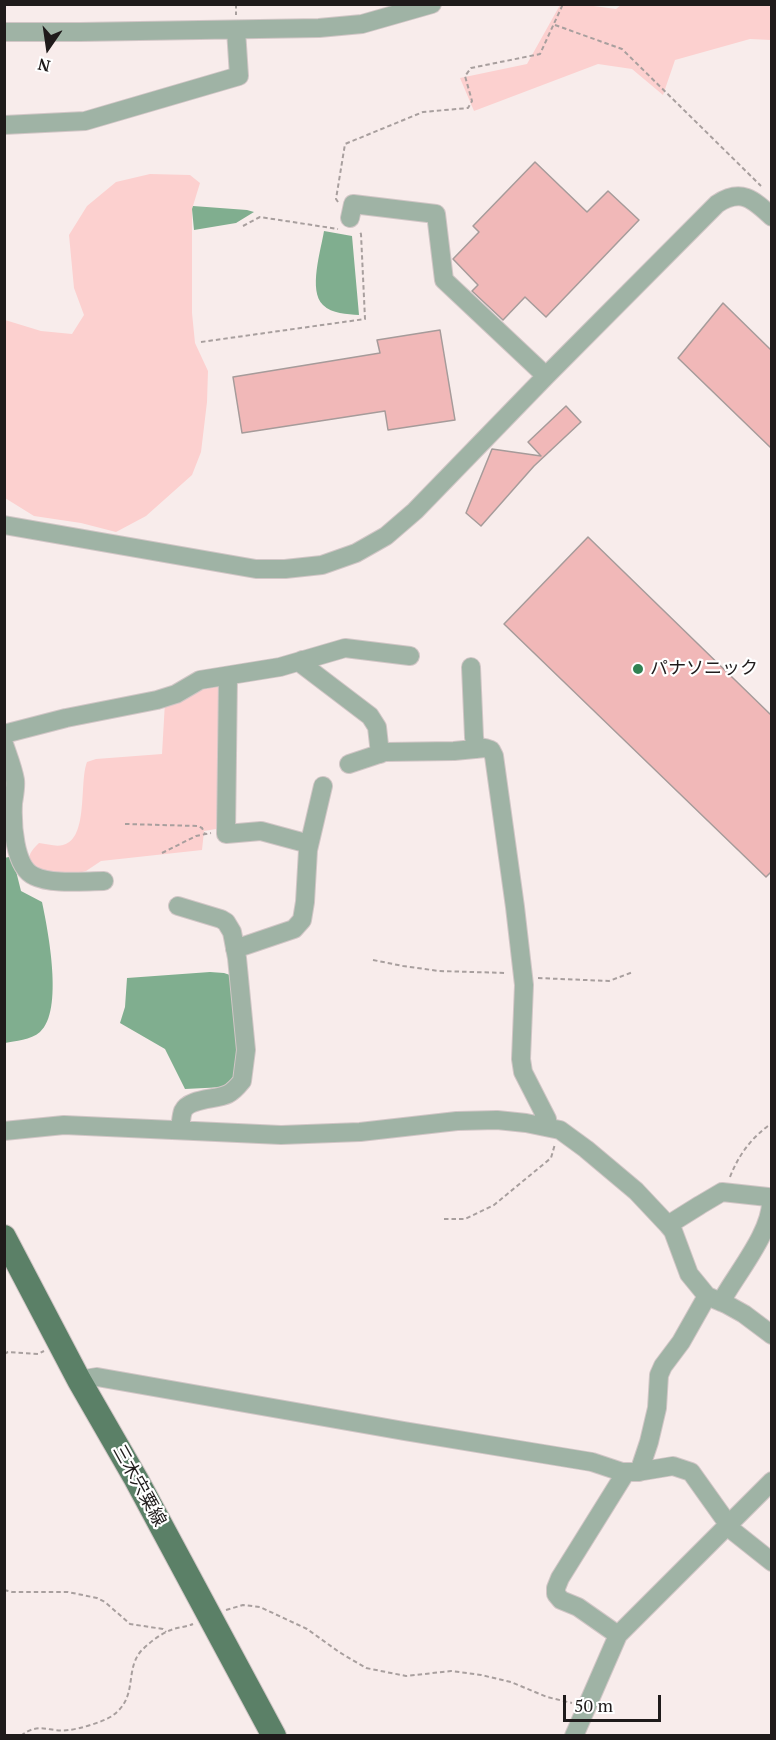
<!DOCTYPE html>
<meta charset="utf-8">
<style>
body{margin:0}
#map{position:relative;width:776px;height:1740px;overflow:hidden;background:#f8eceb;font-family:"PT Serif",serif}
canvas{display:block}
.frame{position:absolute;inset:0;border:6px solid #1f1b1b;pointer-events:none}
.north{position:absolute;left:18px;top:18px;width:60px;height:60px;-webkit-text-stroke:4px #fff;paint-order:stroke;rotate:193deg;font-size:16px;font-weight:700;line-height:24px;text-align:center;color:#1f1b1b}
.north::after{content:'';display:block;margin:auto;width:21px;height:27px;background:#1f1b1b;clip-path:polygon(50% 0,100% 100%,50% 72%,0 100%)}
.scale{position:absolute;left:563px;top:1695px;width:98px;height:27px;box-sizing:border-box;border:3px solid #1f1b1b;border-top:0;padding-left:8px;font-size:18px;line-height:21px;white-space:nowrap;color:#1f1b1b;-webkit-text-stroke:4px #fff;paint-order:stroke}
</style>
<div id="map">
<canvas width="776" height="1740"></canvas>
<div class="frame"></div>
<div class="north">N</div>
<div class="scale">50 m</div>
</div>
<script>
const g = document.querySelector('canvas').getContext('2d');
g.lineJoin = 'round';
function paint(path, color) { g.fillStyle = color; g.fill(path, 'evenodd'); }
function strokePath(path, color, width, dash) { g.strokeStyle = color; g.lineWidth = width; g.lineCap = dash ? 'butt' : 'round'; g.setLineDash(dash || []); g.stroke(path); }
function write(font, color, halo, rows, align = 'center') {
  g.font = font + ' "PT Serif","Noto Sans JP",serif'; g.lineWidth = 4.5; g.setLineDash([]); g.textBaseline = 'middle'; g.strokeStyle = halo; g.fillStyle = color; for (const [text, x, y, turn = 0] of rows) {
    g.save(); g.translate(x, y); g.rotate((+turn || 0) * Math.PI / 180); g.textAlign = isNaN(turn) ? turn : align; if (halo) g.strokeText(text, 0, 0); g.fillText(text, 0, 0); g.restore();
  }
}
const green = new Path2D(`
 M621,5H771V40L750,39L675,60L663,95L632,69L598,64L474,111L460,78L527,64L560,5H586L616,9Z
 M150,174L190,175L200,183L192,209V313L195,343L208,371L207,402L201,452L192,475L146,516L116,532L81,523L34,516L5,498V320L41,331L72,334L84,315L74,288L69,235L87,206L116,182Z
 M225,681L222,828L204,831L202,850L101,861L86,871L71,875L54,874L29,866C28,854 31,851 39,843C47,844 56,847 63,845C89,839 79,782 87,762L96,759L162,754L165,702L198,686Z`);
const water = new Path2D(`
 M193,206L247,210L254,212L236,223L194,230L192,209Z
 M324,231L352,236L359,315C347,314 332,314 323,305C308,291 321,250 324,231Z
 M9,857L14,863L21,891L42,902C48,930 64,1011 40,1032C31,1040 15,1041 5,1043L4,858Z
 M210,972L224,973L230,975C234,998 243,1055 234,1076C232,1080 228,1084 225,1087L185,1089L165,1049L120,1023L125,1007L127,978Z`);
const building = new Path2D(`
 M535,162L587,212L608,191L639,220L546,317L525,297L503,320L472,291L478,285L453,259L479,232L473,226Z
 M723,303L771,350V448L678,358Z
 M440,330L455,420L388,430L385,411L242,433L233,377L380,353L377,340Z
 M566,406L581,422L534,466L481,526L466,513L492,449L541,456L528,442Z
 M588,537L771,715V872L766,877L504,624Z`);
const path = new Path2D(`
 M236,4V15
 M555,25L622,49L761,186
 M338,202L336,199L345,144L423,112L468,108L472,101L465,76L471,68L540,54L563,4
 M243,226L260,217L338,229
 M201,342L365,319L361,234L359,231
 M125,824L198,826L202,828L205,834
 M162,853L196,836L211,833
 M373,960L403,966L439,971L506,973
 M538,978L609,981L633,972
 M730,1177C739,1154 752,1137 772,1123
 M444,1219H465L494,1205L551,1158L555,1144
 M4,1354L8,1352L38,1354L44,1351
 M4,1590L12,1592H68L97,1598L105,1602L130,1624L163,1629L166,1632
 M226,1610L243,1605L260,1607L307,1629L339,1652L366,1668L406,1676L451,1671L481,1675L511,1682L547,1697L572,1703
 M21,1736C39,1721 49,1733 69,1730C79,1729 103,1722 112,1716C139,1697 124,1671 141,1651C149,1643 160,1634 171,1630C178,1627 186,1627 193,1624`);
const minor = new Path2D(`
 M4,32H80L319,28L362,24L432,4
 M4,125L85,121L239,76L236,30
 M350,218L353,204L436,214L444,280L546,376
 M4,525L256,569H285L322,565L356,553L386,536L415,511L546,376L717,204C741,188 753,199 772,217
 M302,660L303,665L370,716L377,727L380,754
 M471,667L474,737L476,749
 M228,676L226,834L261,831L309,844
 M4,734L66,718L157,700L176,694L200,680L280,667L345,648L410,656
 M4,744C8,756 13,768 15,780C16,787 14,796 13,803C12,823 14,867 34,876C52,885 84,881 104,881
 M349,764L385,752L454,751L485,748L491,750L494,756L515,907L524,985L521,1059L523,1072L547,1119L548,1127
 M178,906L221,919L226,922L232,932L237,958L246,1050L242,1081C238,1086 234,1091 228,1094C216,1100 189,1098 183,1111C181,1116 181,1124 180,1130
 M235,949L294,929L302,920L305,902L308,850L323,786
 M4,1131L64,1125L281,1135L360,1132L457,1121L497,1120L526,1123L560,1130L586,1149L636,1191L668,1225L673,1231L689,1274L707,1296L726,1304L744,1314L772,1335
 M668,1225L700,1205L722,1192L768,1197L771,1199C773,1231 736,1274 721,1302
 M79,1380L97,1377L404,1431L592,1462L622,1472H637L673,1466L691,1472L733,1531L772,1562
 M639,1472L649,1442L657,1408L659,1375L663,1366L681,1342L707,1296
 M618,1635L578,1607L561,1600L556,1594V1588L560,1578L626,1472
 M574,1736L618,1635L772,1481`);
const major = new Path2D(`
 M4,1237L79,1380L136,1479L274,1736`);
const markers = [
 [638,669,6,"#318152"]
];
const poiNames = [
 ["パナソニック",650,669]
];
const streetNames = [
 ["三木宍粟線",139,1486,61]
];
paint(green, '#fcd0cf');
paint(water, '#80ae8f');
paint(building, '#f1b8b8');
strokePath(building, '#a69b9a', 1.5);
strokePath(minor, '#d1c6c6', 20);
strokePath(major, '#d1c6c6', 26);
strokePath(path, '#a89f9e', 2, [4.5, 3]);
strokePath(minor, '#9fb3a5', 18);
strokePath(major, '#5b8067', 24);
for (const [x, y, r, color] of markers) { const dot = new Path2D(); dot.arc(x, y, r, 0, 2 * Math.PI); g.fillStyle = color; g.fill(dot); strokePath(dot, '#fff', 2); }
write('18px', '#1f1b1b', '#fff', poiNames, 'left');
write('18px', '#1f1b1b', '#fff', streetNames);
</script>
